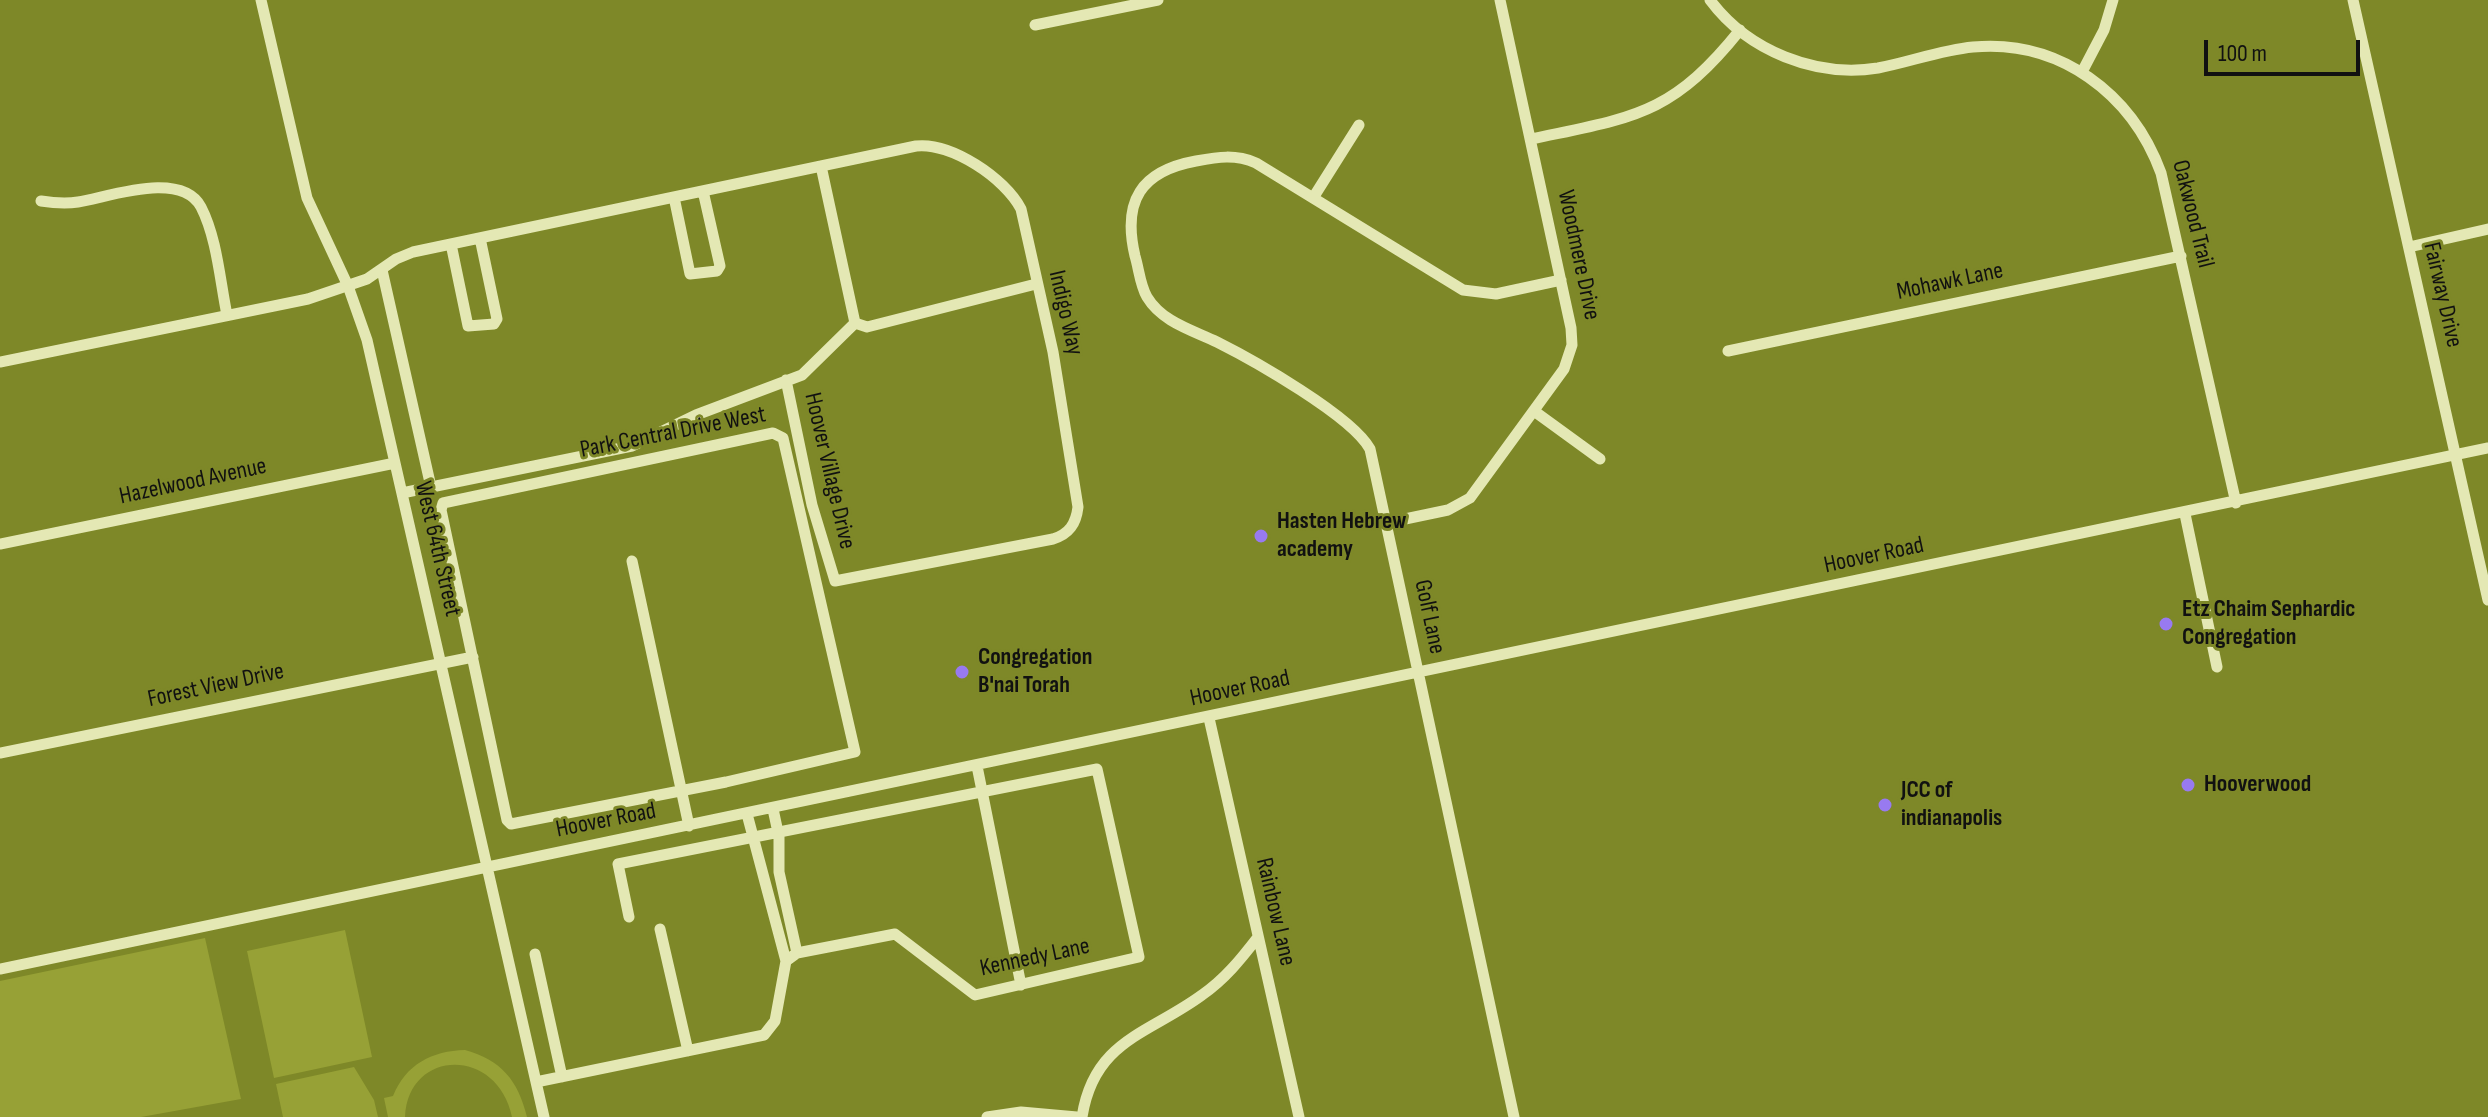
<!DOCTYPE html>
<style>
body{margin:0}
#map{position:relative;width:2488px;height:1117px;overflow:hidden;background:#7e8828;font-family:"Sofia Sans Condensed",sans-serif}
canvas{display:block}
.scale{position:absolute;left:2204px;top:40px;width:156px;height:36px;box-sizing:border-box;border:4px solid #111;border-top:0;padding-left:10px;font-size:24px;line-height:28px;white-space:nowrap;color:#111;-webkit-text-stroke:6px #7e8828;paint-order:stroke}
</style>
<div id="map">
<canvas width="2488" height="1117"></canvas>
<div class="scale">100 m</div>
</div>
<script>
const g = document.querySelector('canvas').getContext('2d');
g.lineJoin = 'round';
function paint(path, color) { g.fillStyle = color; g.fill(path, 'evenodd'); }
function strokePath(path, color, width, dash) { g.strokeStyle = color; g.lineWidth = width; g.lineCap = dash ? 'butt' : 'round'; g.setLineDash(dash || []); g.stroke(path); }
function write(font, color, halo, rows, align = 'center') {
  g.font = font + ' "Sofia Sans Condensed",sans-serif'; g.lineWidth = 6; g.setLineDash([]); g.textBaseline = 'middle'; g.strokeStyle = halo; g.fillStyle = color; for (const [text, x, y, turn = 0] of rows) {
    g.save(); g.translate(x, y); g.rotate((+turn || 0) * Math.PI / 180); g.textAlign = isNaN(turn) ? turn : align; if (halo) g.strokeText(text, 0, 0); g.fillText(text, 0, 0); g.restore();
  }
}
const green = new Path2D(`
 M345,930L372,1057L274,1078L247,951Z
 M205,938L241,1099L141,1117H0V981Z
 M465,1050C501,1060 518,1080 527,1117H512C497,1046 408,1049 405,1117H388L384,1098L393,1096C406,1064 432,1051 465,1050Z
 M354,1067L374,1100L378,1117H283L276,1084Z`);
const minor = new Path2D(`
 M261,0L307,198L348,286L367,340L544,1117
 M1710,0C1748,51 1816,78 1878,68C1910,62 1941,50 1973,47C2060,39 2132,94 2161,173L2236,503
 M2353,0L2488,600
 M1035,25L1158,0
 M2082,72L2104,30L2113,0
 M1532,139C1634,117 1671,116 1740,30
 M821,166L855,323
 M674,197L690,274L717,271L720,266L703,191
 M1313,198L1359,125
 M41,201C54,203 65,204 78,202C109,197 181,170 201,207C217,238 220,281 227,315
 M451,244L468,326L494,324L497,319L480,238
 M2409,247L2488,229
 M382,270L431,487
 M855,323L867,327L1036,284
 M1728,351L2181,256
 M0,362L308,299L367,279L396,259L413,252L916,146C951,142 1005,178 1021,209L1053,352L1078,507C1076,524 1069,534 1053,539L835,581L812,505L786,380
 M1534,411L1600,459
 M773,433L783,438L855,752L726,782L511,824L507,820L441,510L443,503Z
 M402,493L632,446L696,415L802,375L855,323
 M2185,514L2217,667
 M1386,523L1448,510L1470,498L1564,369L1572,345L1571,328L1500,0
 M0,544L395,463
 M632,561L689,826
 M1209,718L1299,1117
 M0,753L473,657
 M977,766L1021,985
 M773,809L779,837V872L797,953
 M747,814L786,961
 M660,929L688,1051
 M535,954L562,1077
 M0,969L2488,448
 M536,1082L764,1035L775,1021L786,961L797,953L895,934L975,995L1139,957L1097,769L618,864L629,917
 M987,1117L1021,1112L1077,1117
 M1082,1117C1094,1040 1149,1034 1202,995C1225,979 1241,959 1258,937
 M1514,1117L1370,449C1352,416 1253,360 1217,342C1192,330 1162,322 1147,297C1140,285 1139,269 1135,256C1122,201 1141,171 1196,161C1218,157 1235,154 1256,163L1463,290L1496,294L1561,280`);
const markers = [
 [1261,536,8,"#987af0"],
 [2166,624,8,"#987af0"],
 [962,672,8,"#987af0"],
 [2188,785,8,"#987af0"],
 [1885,805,8,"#987af0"]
];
const streetNames = [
 ["Oakwood Trail",2192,214,76],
 ["Woodmere Drive",1578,255,78],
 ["Mohawk Lane",1950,282,-12],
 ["Fairway Drive",2442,295,77],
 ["Indigo Way",1065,313,77],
 ["Park Central Drive West",673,433,-11],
 ["Hoover Village Drive",829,471,77],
 ["Hazelwood Avenue",193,482,-12],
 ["West 64th Street",437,549,77],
 ["Hoover Road",1874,556,-12],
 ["Golf Lane",1429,617,78],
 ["Forest View Drive",216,686,-12],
 ["Hoover Road",1240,689,-12],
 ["Hoover Road",606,821,-11],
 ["Rainbow Lane",1275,912,77],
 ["Kennedy Lane",1035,958,-12]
];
const poiNames = [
 ["Hasten Hebrew",1277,522],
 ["academy",1277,550],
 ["Etz Chaim Sephardic",2182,610],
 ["Congregation",2182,638],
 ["Congregation",978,658],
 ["B'nai Torah",978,686],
 ["Hooverwood",2204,785],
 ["JCC of",1901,791],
 ["indianapolis",1901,819]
];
paint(green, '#97a136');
strokePath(minor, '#e4e8b4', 11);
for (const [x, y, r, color] of markers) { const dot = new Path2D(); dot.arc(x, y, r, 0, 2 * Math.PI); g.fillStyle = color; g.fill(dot); strokePath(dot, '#7e8828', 3); }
write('24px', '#111', '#7e8828', streetNames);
write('bold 24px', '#111', '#7e8828', poiNames, 'left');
</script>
